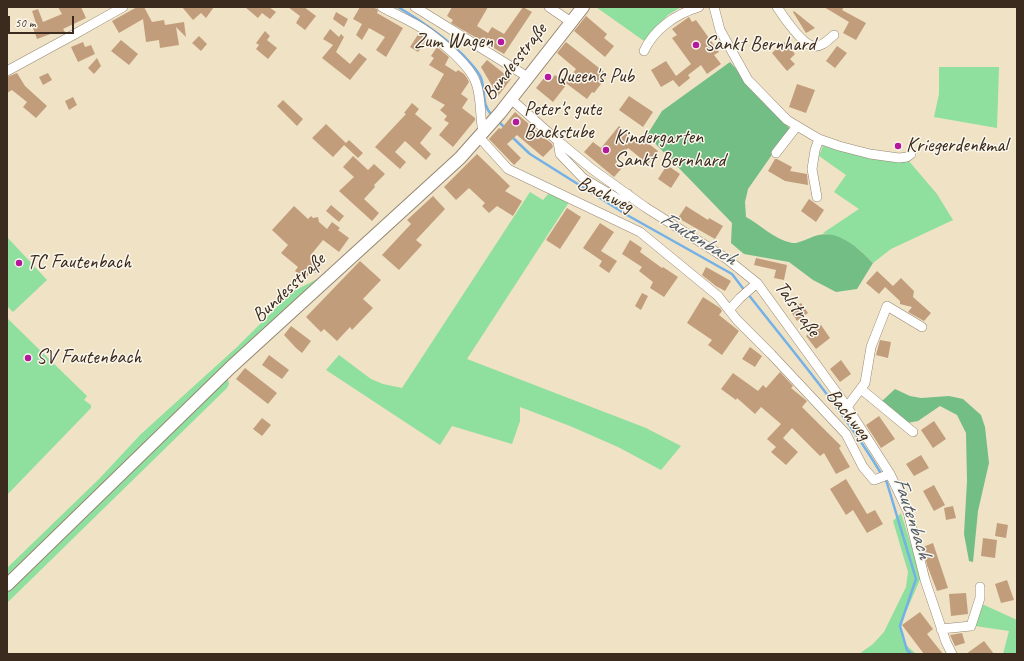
<!DOCTYPE html>
<meta charset="utf-8">
<style>
body{margin:0}
#map{position:relative;width:1024px;height:661px;overflow:hidden;background:#f0e2c5;font-family:Caveat,sans-serif}
canvas{display:block}
.frame{position:absolute;inset:0;border:8px solid #3b2a1e;pointer-events:none}
.scale{position:absolute;left:8px;top:16px;width:66px;height:18px;box-sizing:border-box;border:2px solid #3b2a1e;border-top:0;padding-left:5px;font-size:12px;line-height:14px;white-space:nowrap;color:#3b2a1e;-webkit-text-stroke:3px #fbf7ec;paint-order:stroke}
</style>
<div id="map">
<canvas width="1024" height="661"></canvas>
<div class="frame"></div>
<div class="scale">50 m</div>
</div>
<script>
const g = document.querySelector('canvas').getContext('2d');
g.lineJoin = 'round';
function paint(path, color) { g.fillStyle = color; g.fill(path, 'evenodd'); }
function strokePath(path, color, width, dash) { g.strokeStyle = color; g.lineWidth = width; g.lineCap = dash ? 'butt' : 'round'; g.setLineDash(dash || []); g.stroke(path); }
function write(font, color, halo, rows, align = 'center') {
  g.font = font + ' Caveat,sans-serif'; g.lineWidth = 3; g.setLineDash([]); g.textBaseline = 'middle'; g.strokeStyle = halo; g.fillStyle = color; for (const [text, x, y, turn = 0] of rows) {
    g.save(); g.translate(x, y); g.rotate((+turn || 0) * Math.PI / 180); g.textAlign = isNaN(turn) ? turn : align; if (halo) g.strokeText(text, 0, 0); g.fillText(text, 0, 0); g.restore();
  }
}
const green = new Path2D(`
 M596,7H681L668,15L644,41Z
 M939,67H999L997,128L934,117L939,94Z
 M824,143L908,160L937,194L953,220L891,249L873,263L861,251L845,240L823,233L859,209L834,192L846,175L819,156Z
 M530,192L543,200L549,193L569,202L467,359L646,428L681,446L661,470L618,447L570,426L520,407V421L512,444L452,426L440,445L326,370L339,355L371,379L383,384L402,388Z
 M7,237L47,280L13,312L7,306Z
 M319,278L253,340L7,578V568L99,479L141,434L237,347L292,292Z
 M7,318L87,396L84,400L91,405V408L7,495Z
 M224,379L228,380L229,384L227,388L7,603V592Z
 M901,513L921,577L900,626L905,644L916,654H859L873,644L884,632L906,587L908,572L893,521Z
 M982,604L1017,620V654H1003L1009,631L975,626Z`);
const forest = new Path2D(`
 M730,62L790,129L748,189L745,202L746,217C761,225 775,240 792,243C798,244 809,238 815,236C837,228 859,248 873,263L857,289L836,292L813,280L789,262L744,254L731,243L732,223L647,135L662,111Z
 M895,389L910,396L921,398L949,396L963,399L981,415L985,427L989,463L978,511L973,562L969,561L964,534L967,481L966,433L957,415L940,406L918,421L907,423L882,401Z`);
const stream = new Path2D(`
 M398,7C423,22 444,36 464,56C470,63 478,70 481,78C486,91 481,105 492,115
 M497,120L505,128
 M512,137L530,154L627,215L732,274L745,291
 M748,294C794,353 844,411 882,475
 M885,479L887,483L916,579L900,626L907,650L911,654`);
const building = new Path2D(`
 M58,7H81L86,18L63,29L65,32L57,34L56,32L37,39L32,25L36,23L32,11L38,9L43,22L62,14Z
 M137,7H144L152,22L164,20L165,25L184,22L186,37L176,27L179,45L160,48L159,40L146,42L143,19L119,33L112,21Z
 M182,7H214L206,18L201,13L193,20Z
 M245,7H269L276,12L270,19L262,13L258,18Z
 M288,7H304L316,16L305,30L296,23L300,16Z
 M360,7H372L377,9L378,11L377,13L403,28L386,57L376,50L385,37L369,28L362,40L356,35L362,24L353,19Z
 M452,7H488L477,26L488,33L492,27L504,34L523,7L532,12L504,54L451,23L453,20L447,16Z
 M824,7H844L842,10L866,23L856,40L843,33L849,22Z
 M794,11L815,28L806,33L793,12Z
 M336,12L348,19L344,27L333,19Z
 M586,16L607,34L604,38L614,46L605,57L574,31Z
 M689,17L692,22L696,20L719,52L714,55L721,64L707,74L701,65L688,75L690,78L679,87L673,80L661,87L651,70L666,61L676,76L691,64L672,38L677,35L672,29Z
 M330,29L339,37L341,34L344,37L336,52L350,64L359,53L367,59L350,80L322,58L333,45L323,39Z
 M265,31L270,36L267,40L277,48L268,59L256,49L259,45L256,43Z
 M419,33L427,39L418,52L410,47Z
 M199,36L207,44L201,51L192,43Z
 M121,40L138,54L129,65L111,51Z
 M83,42L85,47L91,45L95,54L78,62L71,47Z
 M566,42L608,75L594,93L592,92L587,99L567,84L553,102L536,88L544,78L549,82L555,75L566,83L576,69L557,53Z
 M784,42L795,54L790,59L795,64L787,71L772,53Z
 M837,46L847,53L835,68L826,61Z
 M437,47L449,57L445,65L456,72L458,70L464,74L467,78L469,82L461,94L468,99L462,108L475,118V120L453,147L439,135L449,123L444,120L447,116L440,110L445,105L431,97L444,74L429,65L434,58L431,56Z
 M97,58L101,66L94,74L88,68Z
 M487,60L511,79L498,96L481,67Z
 M17,73L25,86L47,106L36,118L23,107L27,102L12,90L7,93V77Z
 M48,73L52,80L43,85L39,77Z
 M797,84L815,90L806,113L789,107Z
 M629,96L653,112L643,127L619,110Z
 M73,97L77,105L69,110L65,101Z
 M283,100L303,119L297,126L277,106Z
 M412,103L419,109L415,114L432,128L420,143L431,154L426,160L405,141L395,152L406,162L400,169L375,147L406,114L404,113Z
 M515,112L552,144L553,147L543,157L517,135L507,144L521,158L514,165L489,139L499,128L501,129Z
 M326,124L346,143L333,157L312,138Z
 M619,126L641,144L644,140L658,151L648,164L628,148L616,163L622,168L614,177L584,152L593,142L601,148Z
 M349,140L363,153L358,158L344,145Z
 M477,154L510,186L505,191L522,201L513,216L497,206L489,213L482,206L485,203L469,188L456,200L444,187Z
 M353,156L368,170L374,164L385,174L374,185L375,187L364,199L379,213L372,221L339,191L354,177L343,167Z
 M775,159H777L792,167L790,171L807,174L808,185L785,181L768,171Z
 M667,165L680,174L671,188L658,179Z
 M433,196L445,209L416,240L422,245L399,270L382,255L411,224L407,220Z
 M809,199L824,210L816,222L801,211Z
 M331,205L344,216L339,222L326,211Z
 M294,206L308,219L311,216L313,218L318,217L319,222L327,229L332,222L340,228L338,230L349,238L339,252L323,240L310,256L322,265L316,273L312,270L305,279L295,271L298,267L281,253L288,245L272,230Z
 M686,206L708,220L709,218L723,226L715,239L678,218Z
 M567,208L581,217L560,249L546,240Z
 M600,223L614,232L601,251L617,261L609,273L599,266L602,261L583,248Z
 M630,240L642,248L640,252L662,268L663,267L678,277L664,297L650,288L653,282L639,271L642,267L622,254Z
 M756,258L787,265L784,280L774,278L776,270L754,265Z
 M360,261L381,280L363,299L373,308L352,330L350,327L337,341L324,329L321,332L306,317Z
 M706,267L731,281L725,291L716,286L702,275Z
 M877,271L893,286L901,278L914,291L913,297L931,313L924,321L908,312L912,307L900,304V301L885,287L879,294L866,283Z
 M642,293L648,296L641,310L635,306Z
 M703,297L720,308L722,311L719,315L739,331L722,355L708,345L712,340L687,323Z
 M801,303L808,313L797,321L790,310Z
 M821,325L830,338L816,349L806,336Z
 M291,326L311,341L302,353L296,348L284,335Z
 M880,340L891,342L888,358L876,355Z
 M750,347L762,356L755,367L742,359Z
 M269,355L289,370L282,379L262,365Z
 M841,360L851,374L840,382L830,369Z
 M245,368L277,393L268,404L236,379Z
 M780,372L793,386L791,388L807,401L802,407L841,446L839,448L850,467L836,474L824,453L820,456L792,428L783,438L798,452L786,465L771,452L776,447L767,439L781,424L761,407L755,414L737,398L736,400L721,389L733,373L758,391L763,385L766,388Z
 M879,416L895,439L881,448L866,425Z
 M262,418L271,425L262,436L253,429Z
 M934,421L946,439L933,448L921,430Z
 M921,455L929,468L914,476L906,464Z
 M846,479L867,514L875,510L883,524L867,533L853,510L846,515L830,489Z
 M934,485L945,505L934,511L923,491Z
 M953,506L956,518L946,520L944,508Z
 M997,523L1008,525L1006,538L995,536Z
 M983,538L997,540L995,558L981,556Z
 M933,543L948,588L937,591L927,565L923,547Z
 M1007,580L1014,600L1001,603L995,584Z
 M966,593L968,614L951,616L949,594Z
 M920,612L933,629L927,634L943,654H924L902,625Z
 M962,633L965,643L955,646L950,635Z
 M984,641L994,654H966Z`);
const minor = new Path2D(`
 M382,7C393,13 404,18 415,24C433,34 470,64 476,83C481,96 480,112 482,126L485,129
 M415,7L523,74L527,78
 M549,7L571,22
 M714,7L720,30L748,80L787,120L819,139L839,146L870,154L899,158L907,157L911,154
 M777,7C783,16 802,44 813,46C821,48 828,40 834,35
 M644,51C654,29 676,14 699,7
 M7,71L75,34L123,7
 M511,99L558,141L592,169L645,207L727,259L757,283L847,407L890,474L908,512L925,580L946,642L952,654
 M479,137L508,169L640,232L718,296L737,320L771,354L846,434L863,467L874,480L890,474
 M558,141L560,154L583,178L620,200L625,199L628,194
 M776,153L797,126
 M817,197L812,169L815,150L819,139
 M730,309L740,298L757,283
 M861,389L913,432
 M847,407L865,383L871,347L887,306L922,327
 M941,629L971,626L980,598V587`);
const major = new Path2D(`
 M7,585L231,367L460,158L500,113L583,7`);
const markers = [
 [501,42,4,"#b5179e"],
 [696,45,4,"#b5179e"],
 [548,77,4,"#b5179e"],
 [516,122,4,"#b5179e"],
 [898,146,4,"#b5179e"],
 [606,150,4,"#b5179e"],
 [19,263,4,"#b5179e"],
 [28,358,4,"#b5179e"]
];
const poiNames = [
 ["Zum Wagen",493,42,"right"],
 ["Sankt Bernhard",704,45],
 ["Queen's Pub",556,77],
 ["Peter's gute",524,110],
 ["Backstube",524,133],
 ["Kindergarten",614,138],
 ["Sankt Bernhard",614,161],
 ["Kriegerdenkmal",906,146],
 ["TC Fautenbach",27,263],
 ["SV Fautenbach",36,358]
];
const streetNames = [
 ["Bundesstraße",515,62,-52],
 ["Bachweg",605,195,26],
 ["Bundesstraße",289,288,-43],
 ["Talstraße",797,309,54],
 ["Bachweg",848,415,52]
];
const waterNames = [
 ["Fautenbach",698,239,31],
 ["Fautenbach",912,518,72]
];
paint(green, '#8fdf9e');
paint(forest, '#73be85');
strokePath(stream, '#74b1e6', 2.5);
paint(building, '#c19d7b');
strokePath(minor, '#968672', 10);
strokePath(major, '#968672', 14);
strokePath(minor, '#fff', 9);
strokePath(major, '#fff', 12);
for (const [x, y, r, color] of markers) { const dot = new Path2D(); dot.arc(x, y, r, 0, 2 * Math.PI); g.fillStyle = color; g.fill(dot); strokePath(dot, '#fbf7ec', 1.5); }
write('20px', '#3b2a1e', '#fbf7ec', poiNames, 'left');
write('20px', '#3b2a1e', '#fbf7ec', streetNames);
write('italic 21px', '#4f5964', '#fbf7ec', waterNames);
</script>
